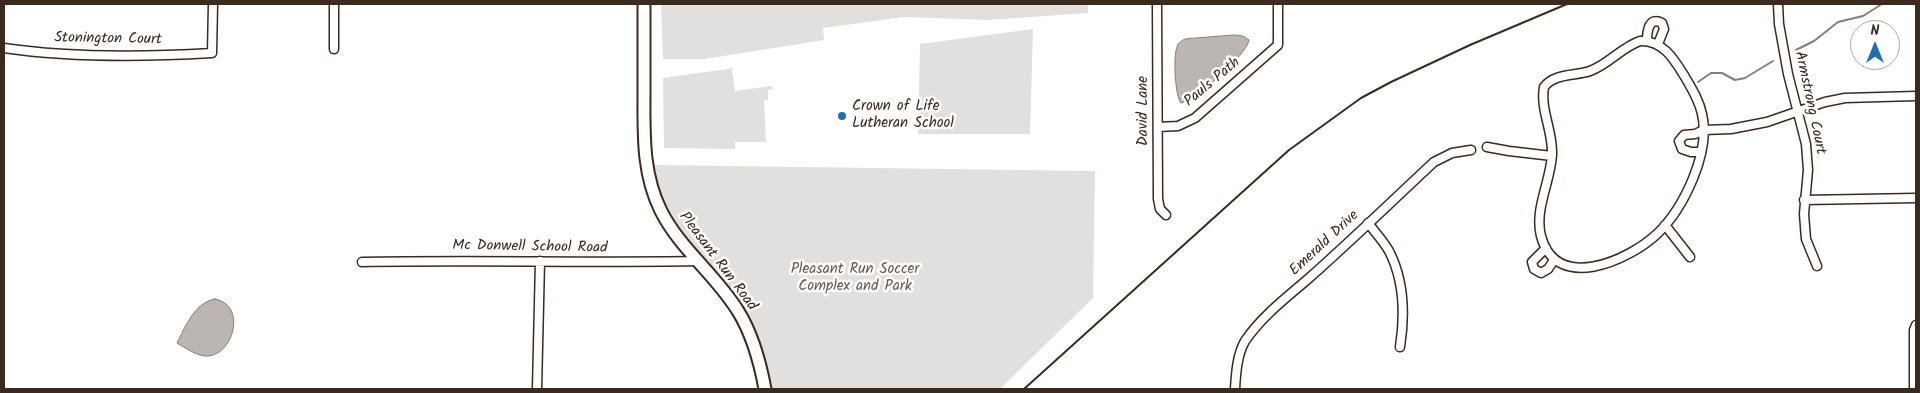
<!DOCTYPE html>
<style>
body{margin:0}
#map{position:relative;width:1920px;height:393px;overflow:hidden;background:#fff;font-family:Kalam,sans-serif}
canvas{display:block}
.frame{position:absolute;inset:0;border:5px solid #3b2a1e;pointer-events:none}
.north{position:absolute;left:1850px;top:20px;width:50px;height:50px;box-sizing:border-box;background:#fff;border:1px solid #b1aaa5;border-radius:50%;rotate:0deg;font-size:14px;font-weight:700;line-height:20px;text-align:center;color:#3b2a1e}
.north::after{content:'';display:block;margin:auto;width:18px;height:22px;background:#1f6fb2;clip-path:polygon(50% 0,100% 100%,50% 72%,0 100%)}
</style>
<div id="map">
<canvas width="1920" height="393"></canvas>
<div class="frame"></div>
<div class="north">N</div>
</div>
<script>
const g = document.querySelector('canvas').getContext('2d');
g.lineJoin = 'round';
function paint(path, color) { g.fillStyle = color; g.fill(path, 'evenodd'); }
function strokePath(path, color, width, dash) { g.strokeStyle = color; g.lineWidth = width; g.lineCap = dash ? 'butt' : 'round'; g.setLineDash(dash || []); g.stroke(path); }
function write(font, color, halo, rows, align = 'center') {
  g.font = font + ' Kalam,sans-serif'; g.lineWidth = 5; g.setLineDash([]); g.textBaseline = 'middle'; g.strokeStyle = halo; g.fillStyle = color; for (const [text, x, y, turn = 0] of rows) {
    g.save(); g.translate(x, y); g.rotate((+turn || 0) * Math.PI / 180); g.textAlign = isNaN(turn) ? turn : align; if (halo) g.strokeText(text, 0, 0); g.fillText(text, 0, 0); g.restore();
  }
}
const green = new Path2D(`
 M661,4H1088V13L988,20L904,17L823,28L824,40L705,59H663Z
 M1033,29L1030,134H918L920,44Z
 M734,68L732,70L735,91L772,86L773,89L768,90V100L764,101L766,142H735V149L664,148L663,78Z
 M653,165L1095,171L1093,298L1000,389H770L763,349L748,312L709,270L663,207Z`);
const water = new Path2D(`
 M1235,35L1243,36L1249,40C1248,54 1194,101 1181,103C1175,96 1173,57 1177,47C1178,43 1181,41 1185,39Z
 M215,299C248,305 233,358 205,356C195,355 186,348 177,343C185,327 195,302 215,299Z`);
const stream = new Path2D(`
 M1796,50L1814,41L1838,22L1863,16L1882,4
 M1698,82L1711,73H1722L1735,80L1745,78L1773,61`);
const minor = new Path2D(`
 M334,4V49
 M1157,4L1158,199L1160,209L1166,215
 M1778,4L1779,24L1788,74L1806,144L1808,170L1804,214L1806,239L1817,266
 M1640,41C1663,40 1674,59 1685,77C1692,89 1699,100 1702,114C1711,152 1684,208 1657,234C1628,261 1556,293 1541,236C1534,209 1551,181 1552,154C1553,131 1540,110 1544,87C1554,73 1576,76 1590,71C1609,64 1622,47 1640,41Z
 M1647,41C1647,31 1649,16 1662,23L1664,29L1658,44
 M4,48C72,58 143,57 212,53L213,4
 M1158,127L1178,126L1195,118L1278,45V4
 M1487,147L1509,151L1552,156
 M1700,152H1691L1682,149L1679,141L1684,135L1695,134L1704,130L1731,129L1767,122L1825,102L1845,98L1916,96
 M1804,200L1916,198
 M1368,223C1375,232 1384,242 1389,251C1404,280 1405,315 1400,347
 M1665,225L1690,257
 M1546,248L1532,262L1534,269L1541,273L1548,269L1554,260
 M362,262C474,260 586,263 698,261
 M537,389L540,261
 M1235,389C1236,373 1237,355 1245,341C1261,317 1286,298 1308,279C1351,241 1392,201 1434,162L1452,153L1471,150
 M1914,389V330L1916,325`);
const secondary = new Path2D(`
 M644,4C644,33 644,62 644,92C644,133 642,173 661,211C680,249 716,275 738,311C753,335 760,362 765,389`);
const rail = new Path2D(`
 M1024,389L1289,150L1361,98L1391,82L1470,45L1567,4`);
const markers = [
 [842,116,5,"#1f6fb2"]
];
const streetNames = [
 ["Stonington Court",108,40,1],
 ["Pauls Path",1213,83,-40],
 ["Armstrong Court",1809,103,78],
 ["David Lane",1144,111,-90],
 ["Emerald Drive",1325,244,-43],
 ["Mc Donwell School Road",530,248,1],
 ["Pleasant Run Road",717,262,53]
];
const poiNames = [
 ["Crown of Life",852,107],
 ["Lutheran School",852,124]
];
const parkNames = [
 ["Pleasant Run Soccer",855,270],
 ["Complex and Park",855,287]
];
paint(green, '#e2e0de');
paint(water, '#bcb6b3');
strokePath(water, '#887e77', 1);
strokePath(stream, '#887e77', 2);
strokePath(minor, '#3b2a1e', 11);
strokePath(secondary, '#3b2a1e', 15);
strokePath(minor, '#fff', 8);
strokePath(secondary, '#fff', 11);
strokePath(rail, '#3b2a1e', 2);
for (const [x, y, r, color] of markers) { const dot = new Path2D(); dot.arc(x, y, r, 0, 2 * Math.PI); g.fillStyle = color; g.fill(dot); strokePath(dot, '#fff', 2); }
write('15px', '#3b2a1e', '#fff', streetNames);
write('15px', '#3b2a1e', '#fff', poiNames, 'left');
write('15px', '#65584e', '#fff', parkNames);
</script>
